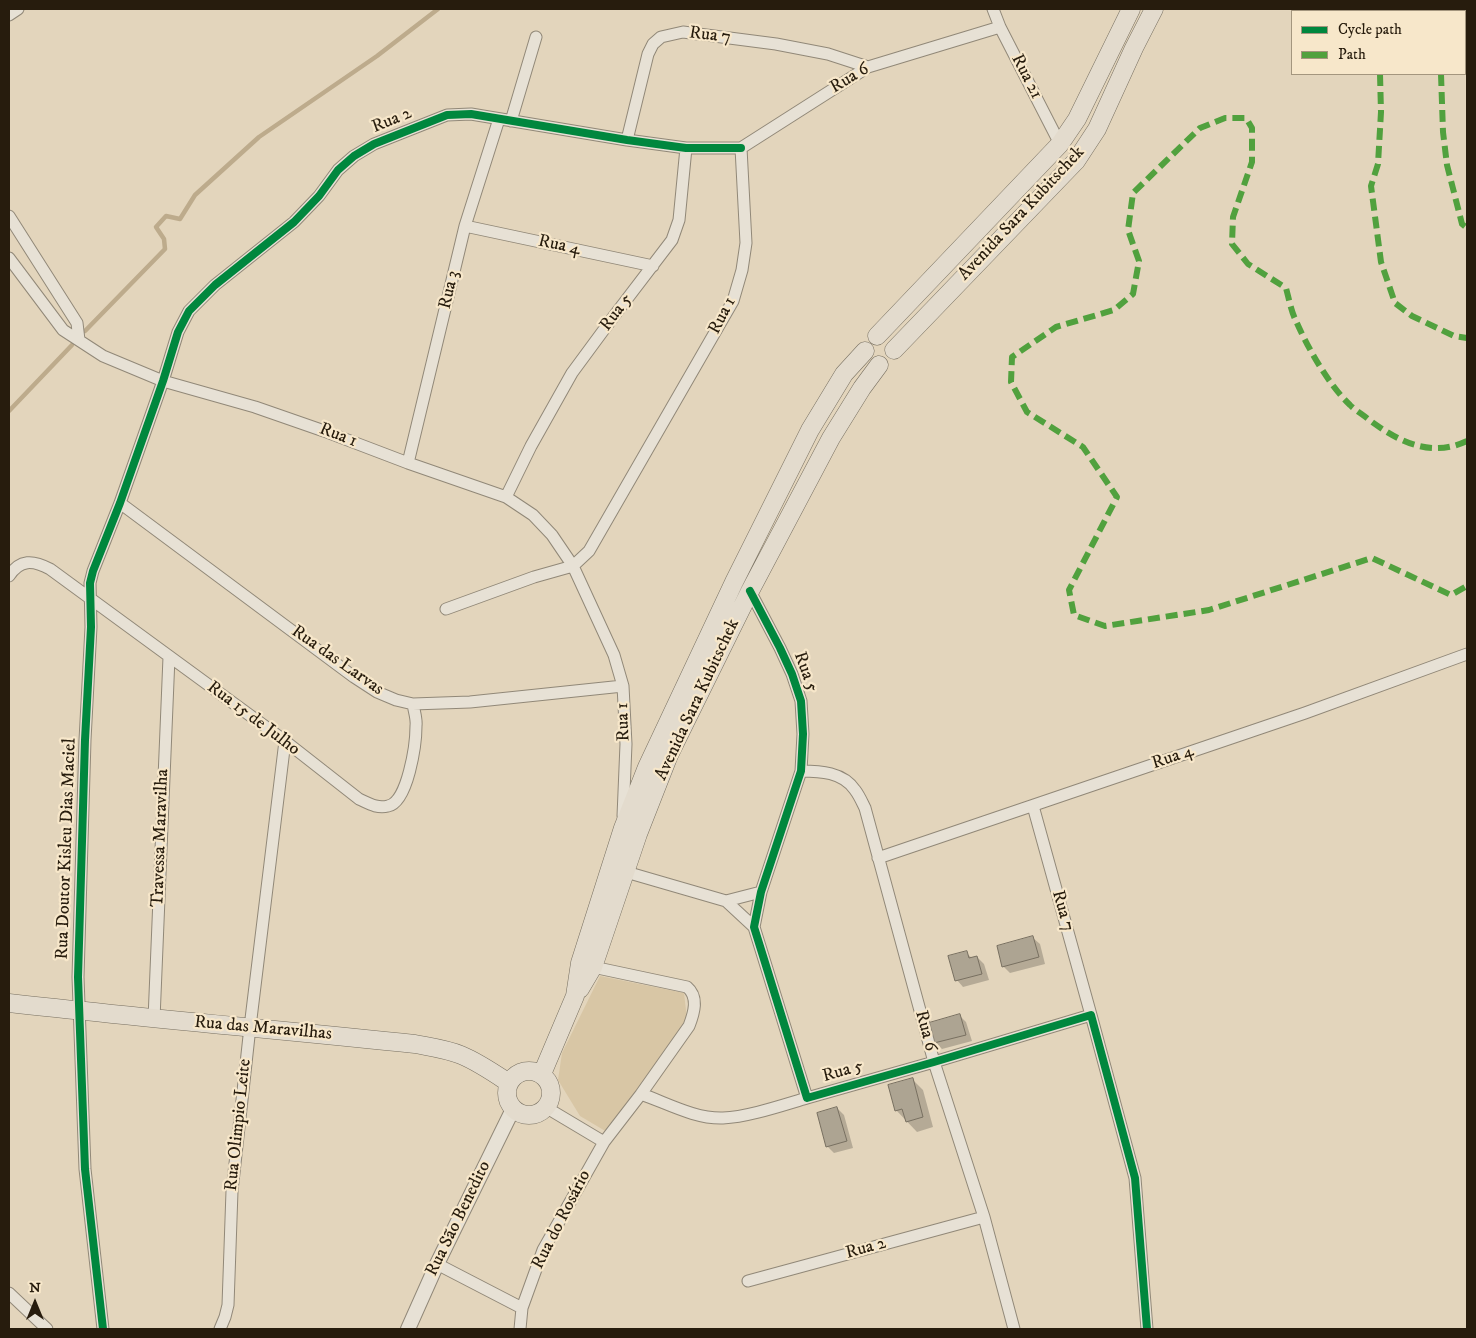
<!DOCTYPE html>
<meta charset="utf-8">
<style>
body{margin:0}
#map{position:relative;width:1476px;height:1338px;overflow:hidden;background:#e3d5bc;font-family:"IM FELL DW Pica",serif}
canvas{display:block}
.frame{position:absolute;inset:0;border:10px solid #271c0d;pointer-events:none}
.legend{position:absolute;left:1291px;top:10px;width:175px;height:65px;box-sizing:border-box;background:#f7e7ca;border:1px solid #a4967e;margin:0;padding:6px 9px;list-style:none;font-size:15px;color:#271c0d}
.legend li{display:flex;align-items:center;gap:10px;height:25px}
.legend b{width:25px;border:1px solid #a4967e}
.north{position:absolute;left:10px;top:1278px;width:50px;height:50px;-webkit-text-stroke:4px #f7e7ca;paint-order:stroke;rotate:0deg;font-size:14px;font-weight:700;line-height:20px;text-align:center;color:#271c0d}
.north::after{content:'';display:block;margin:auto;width:18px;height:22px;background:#271c0d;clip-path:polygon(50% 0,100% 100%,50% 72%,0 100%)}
</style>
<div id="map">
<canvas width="1476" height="1338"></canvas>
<div class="frame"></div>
<ul class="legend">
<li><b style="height:6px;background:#00873e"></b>Cycle path</li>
<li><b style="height:6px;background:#51a13e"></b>Path</li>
</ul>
<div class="north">N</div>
</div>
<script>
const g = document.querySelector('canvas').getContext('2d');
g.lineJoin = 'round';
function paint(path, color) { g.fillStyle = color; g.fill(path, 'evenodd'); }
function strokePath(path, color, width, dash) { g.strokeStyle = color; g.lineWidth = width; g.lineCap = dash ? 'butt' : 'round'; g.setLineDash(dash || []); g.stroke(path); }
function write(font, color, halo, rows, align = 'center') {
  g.font = font + ' "IM FELL DW Pica",serif'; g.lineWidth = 4.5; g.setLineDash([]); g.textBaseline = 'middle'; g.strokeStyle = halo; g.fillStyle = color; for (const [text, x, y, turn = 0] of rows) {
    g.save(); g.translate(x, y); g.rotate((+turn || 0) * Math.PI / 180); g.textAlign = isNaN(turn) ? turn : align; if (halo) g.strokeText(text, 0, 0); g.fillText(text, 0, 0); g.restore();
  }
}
const green = new Path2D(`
 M600,976L684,993L687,1019L607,1132L580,1116L558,1080L562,1053Z`);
const shadow = new Path2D(`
 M1033,938L1040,944L1045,964L1010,973L1003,966Z
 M966,953L972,958L977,957L984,964L989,980L963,987L957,980Z
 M959,1015L966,1022L972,1041L942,1049L935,1042Z
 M912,1079L923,1090L933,1127L917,1132L896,1110Z
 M837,1108L844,1115L853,1148L834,1153L828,1147Z`);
const stream = new Path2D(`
 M85,331L165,249L164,239L156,227L166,216L180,219L195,195L259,137L377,56L438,9
 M9,411L72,345`);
const building = new Path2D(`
 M1033,936L1039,957L1002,967L997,946Z
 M967,951L969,958L977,956L982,974L955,981L948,956Z
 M960,1014L966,1035L934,1043L929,1023Z
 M913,1078L923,1117L906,1122L902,1109L895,1111L888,1085Z
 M837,1107L847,1141L826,1147L817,1113Z`);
const minor = new Path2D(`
 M993,9L1000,27L1060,144
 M9,15L18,9
 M511,121L536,37
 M627,140L648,54L653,44L661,37L683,32L776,44L828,54L868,67
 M741,148L868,67L1000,27
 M9,216L77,323L79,340
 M465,226L653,266
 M9,258L63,330L103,356L163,381L255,407L324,431L408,463L506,497L533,515L552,535L573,566L614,655L623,686L626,744L623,816
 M408,463L465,226L499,119
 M506,497L531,446L572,373L614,316L672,240L679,220L686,148
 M120,503L354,677L377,692L396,700L413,704L470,702L623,686
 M9,576C20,559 33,560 50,569L285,741L359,799C368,803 377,809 388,806C408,802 416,744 416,726C417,719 414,711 413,704
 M750,591L780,648L792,674L801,701L803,734L801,771L761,892L754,927L807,1098L934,1062L1091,1015L1135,1178L1147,1329
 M446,609L534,577L573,566L589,551L733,301L742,270L746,243L741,148
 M801,771C820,771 843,772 855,790C859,795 862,802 865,808L934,1062L984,1217L1014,1329
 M1033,806L1091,1015
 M878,858L1305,713L1467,654
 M626,872L726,901L754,927
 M726,901L761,892
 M593,967L687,987C699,997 694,1013 689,1026L641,1094
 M154,1019L169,657
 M547,1108L604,1142
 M437,1264L522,1308
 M748,1281L984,1217
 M9,1293L47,1329
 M103,1329L85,1169L78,977L85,740L91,627L90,583L93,571L120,503L163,381L178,332L189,311L215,285L294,222L319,196L338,170L354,156L374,144L447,115L471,114L627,140L686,148H741
 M220,1329L225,1317L228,1305L232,1191L250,1027L285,741
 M520,1329L522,1308L543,1250L604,1142L641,1094C667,1103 695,1119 723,1118C748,1117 783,1105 807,1098`);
const tertiary = new Path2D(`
 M408,1329L437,1264L513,1109`);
const primary = new Path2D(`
 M877,336L1060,144L1077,119L1131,9
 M894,350L1076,161L1097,129L1134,48L1154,9
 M580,989L593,967L638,834L669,755L750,591L831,438L862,388L879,365
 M9,1003C144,1018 279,1030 415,1044C430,1047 446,1049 461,1055C478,1062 494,1073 509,1083
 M507 1093a22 22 0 1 1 44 0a22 22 0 1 1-44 0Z
 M542,1074L575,996L580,963L623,828L647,767L734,582L810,430L844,374L865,351`);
const quiet = new Path2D(`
 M1377,9V11
 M1465,49L1467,50
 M1380,74L1381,112L1378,164L1371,186L1381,262L1395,303L1412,316L1454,336L1467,338
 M1441,74L1443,132L1447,165L1462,224L1467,228
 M1467,441C1430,458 1399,442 1368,419C1362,414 1355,410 1350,405C1328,384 1308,348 1296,321C1291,311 1289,299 1286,288L1248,264L1232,244L1233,217L1252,162V128L1246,118H1225L1200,128L1133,193L1128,230L1139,261L1133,294L1114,310L1056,327L1012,357L1011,382L1027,412L1083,447L1117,497L1069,590L1074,615L1105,626L1209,610L1372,558L1451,595L1467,586`);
const cycleway = new Path2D(`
 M750,591L780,648L792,674L801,701L803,734L801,771L761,892L754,927L807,1098L934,1062L1091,1015L1135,1178L1147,1329
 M103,1329L85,1169L78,977L85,740L91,627L90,583L93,571L120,503L163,381L178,332L189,311L215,285L294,222L319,196L338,170L354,156L374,144L447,115L471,114L627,140L686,148H741`);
const streetNames = [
 ["Rua 7",710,36,7],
 ["Rua 21",1026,77,63],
 ["Rua 6",850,79,-31],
 ["Rua 2",392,121,-22],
 ["Avenida Sara Kubitschek",1022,214,-47],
 ["Rua 4",559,246,12],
 ["Rua 3",450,290,-77],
 ["Rua 5",617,313,-53],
 ["Rua 1",723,316,-63],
 ["Rua 1",338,436,21],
 ["Rua das Larvas",337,661,35],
 ["Rua 5",805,672,70],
 ["Avenida Sara Kubitschek",698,700,-65],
 ["Rua 15 de Julho",253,719,37],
 ["Rua 1",624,722,-92],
 ["Rua 4",1173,758,-19],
 ["Travessa Maravilha",161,838,-88],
 ["Rua Doutor Kisleu Dias Maciel",67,849,-88],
 ["Rua 7",1062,911,74],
 ["Rua das Maravilhas",263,1029,5],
 ["Rua 6",925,1031,75],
 ["Rua 5",843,1072,-16],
 ["Rua Olimpio Leite",239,1125,-84],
 ["Rua São Benedito",459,1219,-64],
 ["Rua do Rosário",562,1220,-63],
 ["Rua 2",866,1249,-15]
];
paint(green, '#d8c6a5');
paint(shadow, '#0003');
strokePath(stream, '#bdab8c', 4.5);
paint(building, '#ada492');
strokePath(building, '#776f60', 1);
strokePath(minor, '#918878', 13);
strokePath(tertiary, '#918878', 16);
strokePath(primary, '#776f60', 19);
strokePath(minor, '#e7e1d5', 11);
strokePath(tertiary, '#e7e1d5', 14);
strokePath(primary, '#e3dbcd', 18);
strokePath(quiet, '#51a13e', 6, [12, 6]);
strokePath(cycleway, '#00873e', 8);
write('18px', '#271c0d', '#f7e7ca', streetNames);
</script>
